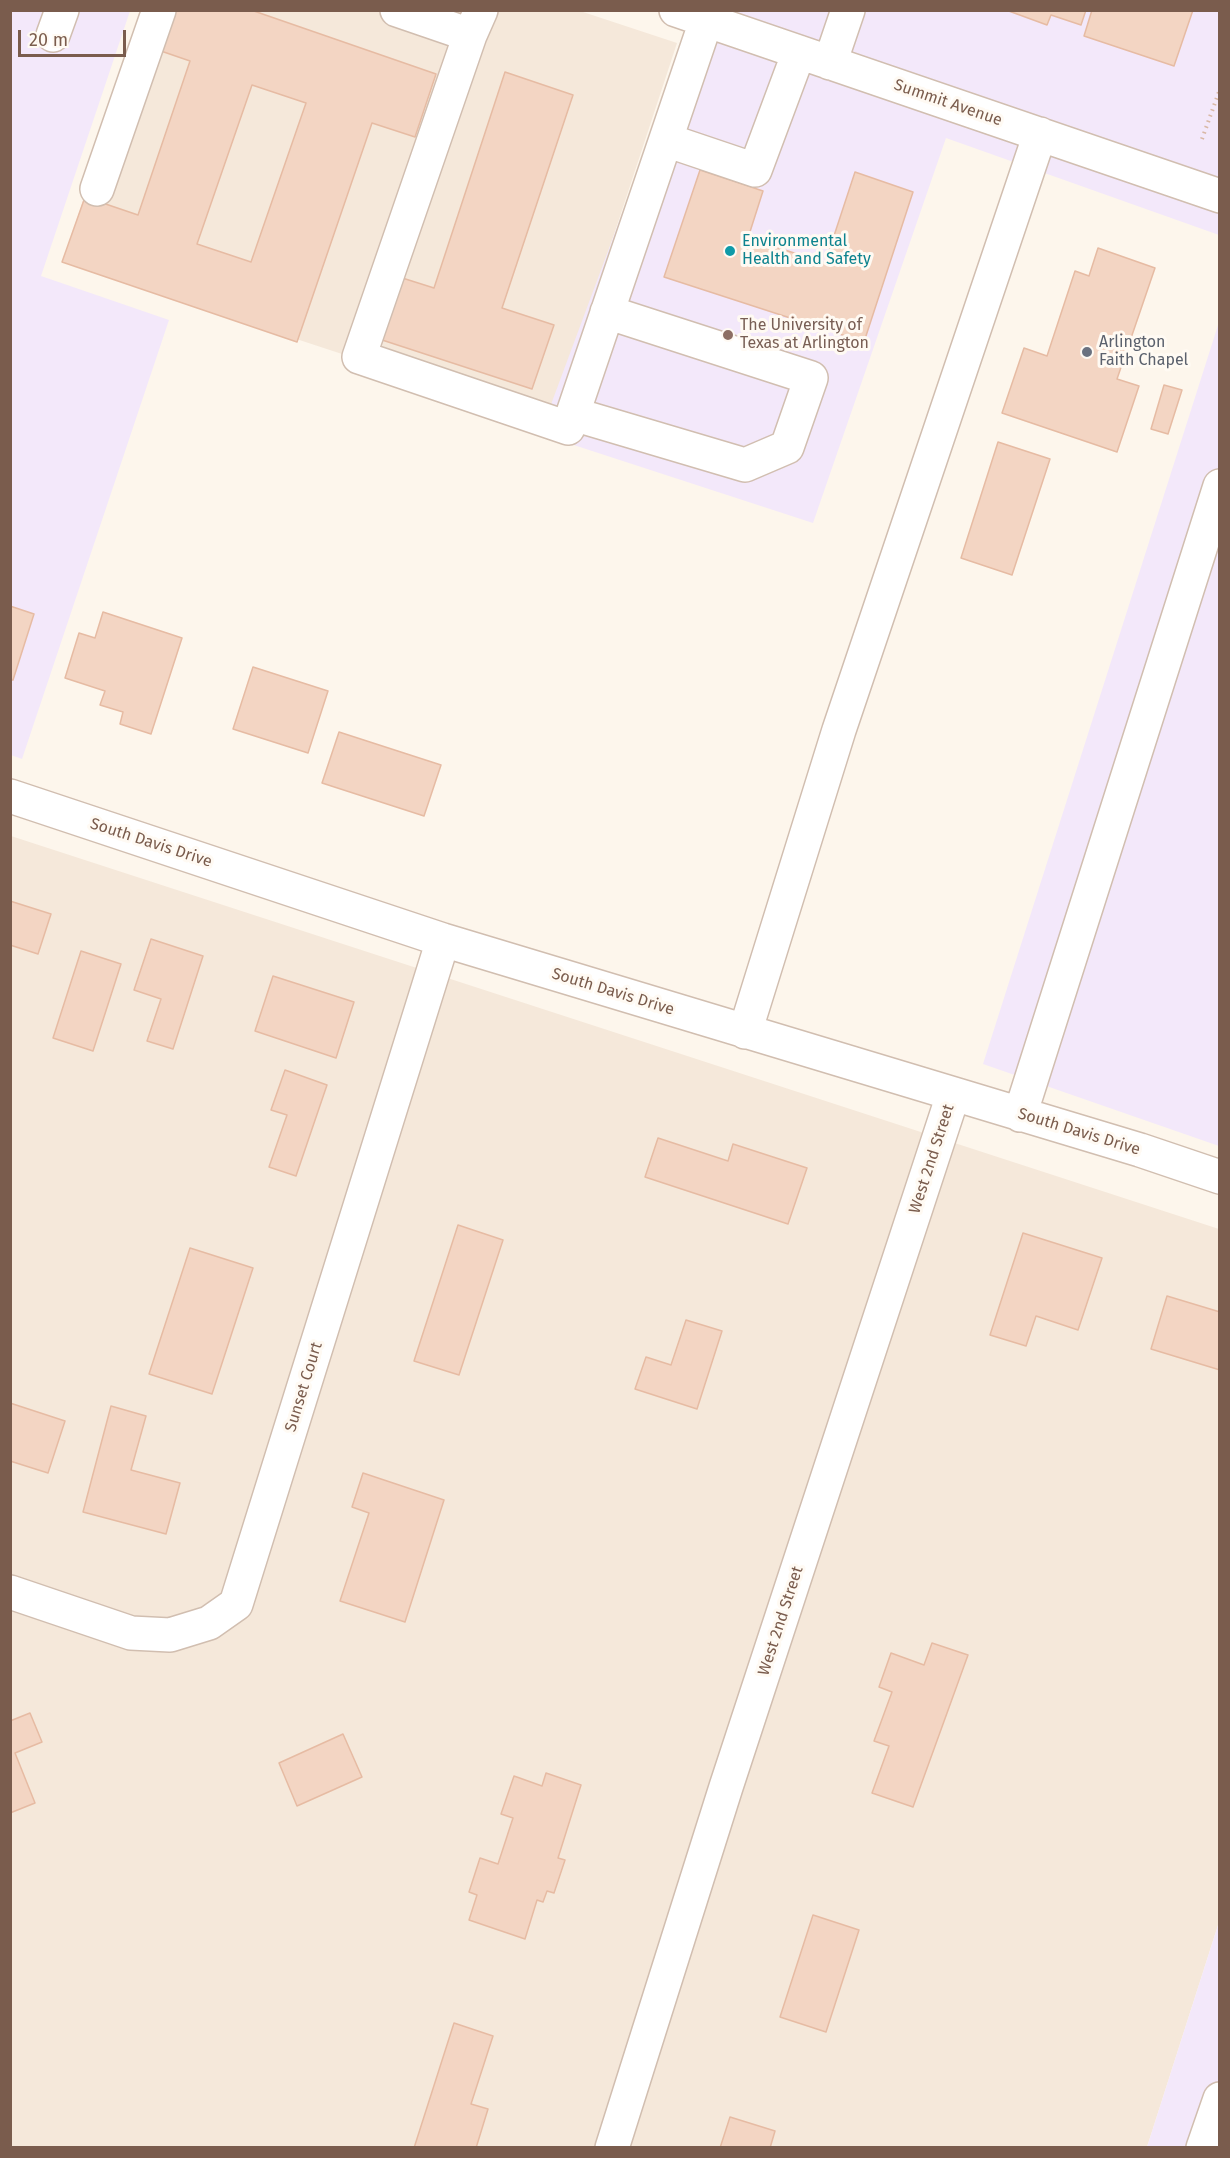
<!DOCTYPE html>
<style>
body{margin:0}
#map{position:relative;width:1230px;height:2158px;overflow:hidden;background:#fdf6ec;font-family:"Fira Sans",sans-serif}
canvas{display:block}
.frame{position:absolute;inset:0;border:12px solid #7a5c4d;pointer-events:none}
.scale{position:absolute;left:18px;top:30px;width:108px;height:27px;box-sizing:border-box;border:3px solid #7a5c4d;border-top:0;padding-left:8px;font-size:18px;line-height:21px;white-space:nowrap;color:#7a5c4d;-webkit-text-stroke:4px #fffaf3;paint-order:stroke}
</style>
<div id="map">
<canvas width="1230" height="2158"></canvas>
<div class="frame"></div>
<div class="scale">20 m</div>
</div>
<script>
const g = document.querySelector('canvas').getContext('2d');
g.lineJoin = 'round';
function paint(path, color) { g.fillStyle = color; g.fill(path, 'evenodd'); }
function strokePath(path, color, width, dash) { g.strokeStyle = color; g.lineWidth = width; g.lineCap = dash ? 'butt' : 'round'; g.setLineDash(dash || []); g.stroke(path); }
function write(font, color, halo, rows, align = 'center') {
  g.font = font + ' "Fira Sans",sans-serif'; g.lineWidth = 6; g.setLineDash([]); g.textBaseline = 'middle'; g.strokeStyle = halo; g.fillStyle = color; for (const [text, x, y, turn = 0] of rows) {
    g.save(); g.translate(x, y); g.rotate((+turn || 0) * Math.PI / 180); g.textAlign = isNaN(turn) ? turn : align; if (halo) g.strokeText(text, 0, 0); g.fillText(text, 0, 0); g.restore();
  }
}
const residential = new Path2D(`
 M148,11H580L677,43L552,423L62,262Z
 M11,836L1219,1229V1922L1147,2147L11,2148Z`);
const education = new Path2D(`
 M11,11H130L41,276L169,320L22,759L11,755Z
 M676,11H1219V235L946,138L813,523L540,434L695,17Z
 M1219,322V1146L983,1064Z
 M1219,1922V2147H1147Z`);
const building = new Path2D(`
 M172,10H251L436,74L415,137L372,123L297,342L62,262L85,197L138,215L190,61L158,50ZM252,85L306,103L251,262L197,244Z
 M1006,10H1086L1081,25L1051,15L1047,25Z
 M1092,10H1193L1174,66L1084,36Z
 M505,72L573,95L502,308L554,325L532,389L376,338L396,276L434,288Z
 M700,170L763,191L748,238L825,263L855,172L913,192L864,342L664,277Z
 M1098,248L1155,268L1117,379L1139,386L1117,452L1002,413L1024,348L1047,356L1075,271L1089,276Z
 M1164,385L1182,390L1168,434L1151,429Z
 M998,442L1050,459L1012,575L961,558Z
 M10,606L34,614L13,680H10Z
 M103,612L182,638L151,734L120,724L123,712L100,705L105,691L65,678L79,633L95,638Z
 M253,667L328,691L308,753L233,729Z
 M339,732L441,765L424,816L322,783Z
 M10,901L51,914L38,954L10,945Z
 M151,939L203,956L173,1049L147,1041L161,999L134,990Z
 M81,951L121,964L93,1051L53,1038Z
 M273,976L354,1002L336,1058L255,1031Z
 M285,1070L327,1085L296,1176L269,1167L287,1115L271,1110Z
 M658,1138L728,1161L733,1144L807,1168L788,1224L645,1177Z
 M458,1225L503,1240L459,1375L414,1361Z
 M1023,1233L1102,1258L1078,1330L1036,1316L1026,1346L990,1335Z
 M190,1248L253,1268L212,1394L149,1374Z
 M1167,1296L1220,1312V1370L1151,1349Z
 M686,1320L722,1331L697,1409L635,1389L646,1357L671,1365Z
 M10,1403L65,1421L48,1473L10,1461Z
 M111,1406L146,1416L131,1470L180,1483L166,1534L83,1512Z
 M363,1473L444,1500L405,1622L340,1601L369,1513L352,1507Z
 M932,1643L968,1655L913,1807L872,1793L889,1746L874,1741L892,1692L879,1687L891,1653L924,1665Z
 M30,1713L42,1742L15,1753L35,1803L10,1813V1721Z
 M343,1734L362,1777L297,1806L279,1763Z
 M546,1773L581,1785L558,1858L565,1860L554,1893L547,1891L543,1902L537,1900L525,1939L469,1920L477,1895L469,1892L480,1858L498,1864L513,1818L501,1814L514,1776L542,1786Z
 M813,1915L859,1930L826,2032L780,2017Z
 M454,2023L493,2036L471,2104L488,2109L476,2148H414Z
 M730,2117L775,2131L770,2148H720Z`);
const path = new Path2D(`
 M1202,139L1220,89`);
const minor = new Path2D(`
 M397,10L470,35L481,10
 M676,10L1220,196
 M53,35L62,10
 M470,35L359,357L568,428L706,21
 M830,63L848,10
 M666,140L755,170L799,52
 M97,189L159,10
 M573,414L745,465L787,447L811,378L607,312
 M10,796L443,940L1140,1150L1220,1177
 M745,1032L839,730L1040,134
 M1020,1115L1220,486
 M10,1592L131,1633L170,1635L209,1623L236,1604L443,940
 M612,2148L726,1787L953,1095
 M1203,2148L1220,2099`);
const markers = [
 [730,251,6,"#0f9aa8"],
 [728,335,6,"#8d6e63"],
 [1087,352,6,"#6b7280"]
];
const streetNames = [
 ["Summit Avenue",948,103,19],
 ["South Davis Drive",151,843,18],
 ["South Davis Drive",613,992,17],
 ["South Davis Drive",1079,1132,17],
 ["West 2nd Street",932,1159,-72],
 ["Sunset Court",304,1387,-73],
 ["West 2nd Street",781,1621,-72]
];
const cultureNames = [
 ["Environmental",742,242],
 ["Health and Safety",742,260]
];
const educationNames = [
 ["The University of",740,326],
 ["Texas at Arlington",740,344]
];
const worshipNames = [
 ["Arlington",1099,343],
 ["Faith Chapel",1099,361]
];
paint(residential, '#f5e8da');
paint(education, '#f3e8fa');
paint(building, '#f3d5c3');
strokePath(building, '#e6bba3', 1.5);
strokePath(minor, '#d1beb0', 36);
strokePath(path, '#d9b8a5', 4, [1.5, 4.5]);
strokePath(minor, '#fff', 33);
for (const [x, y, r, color] of markers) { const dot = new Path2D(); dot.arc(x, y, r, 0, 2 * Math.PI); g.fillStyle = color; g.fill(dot); strokePath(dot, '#fffaf3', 2); }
write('16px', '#7a5c4d', '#fffaf3', streetNames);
write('16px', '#0d838f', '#fffaf3', cultureNames, 'left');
write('16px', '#785e54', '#fffaf3', educationNames, 'left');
write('16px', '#5b616d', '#fffaf3', worshipNames, 'left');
</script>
